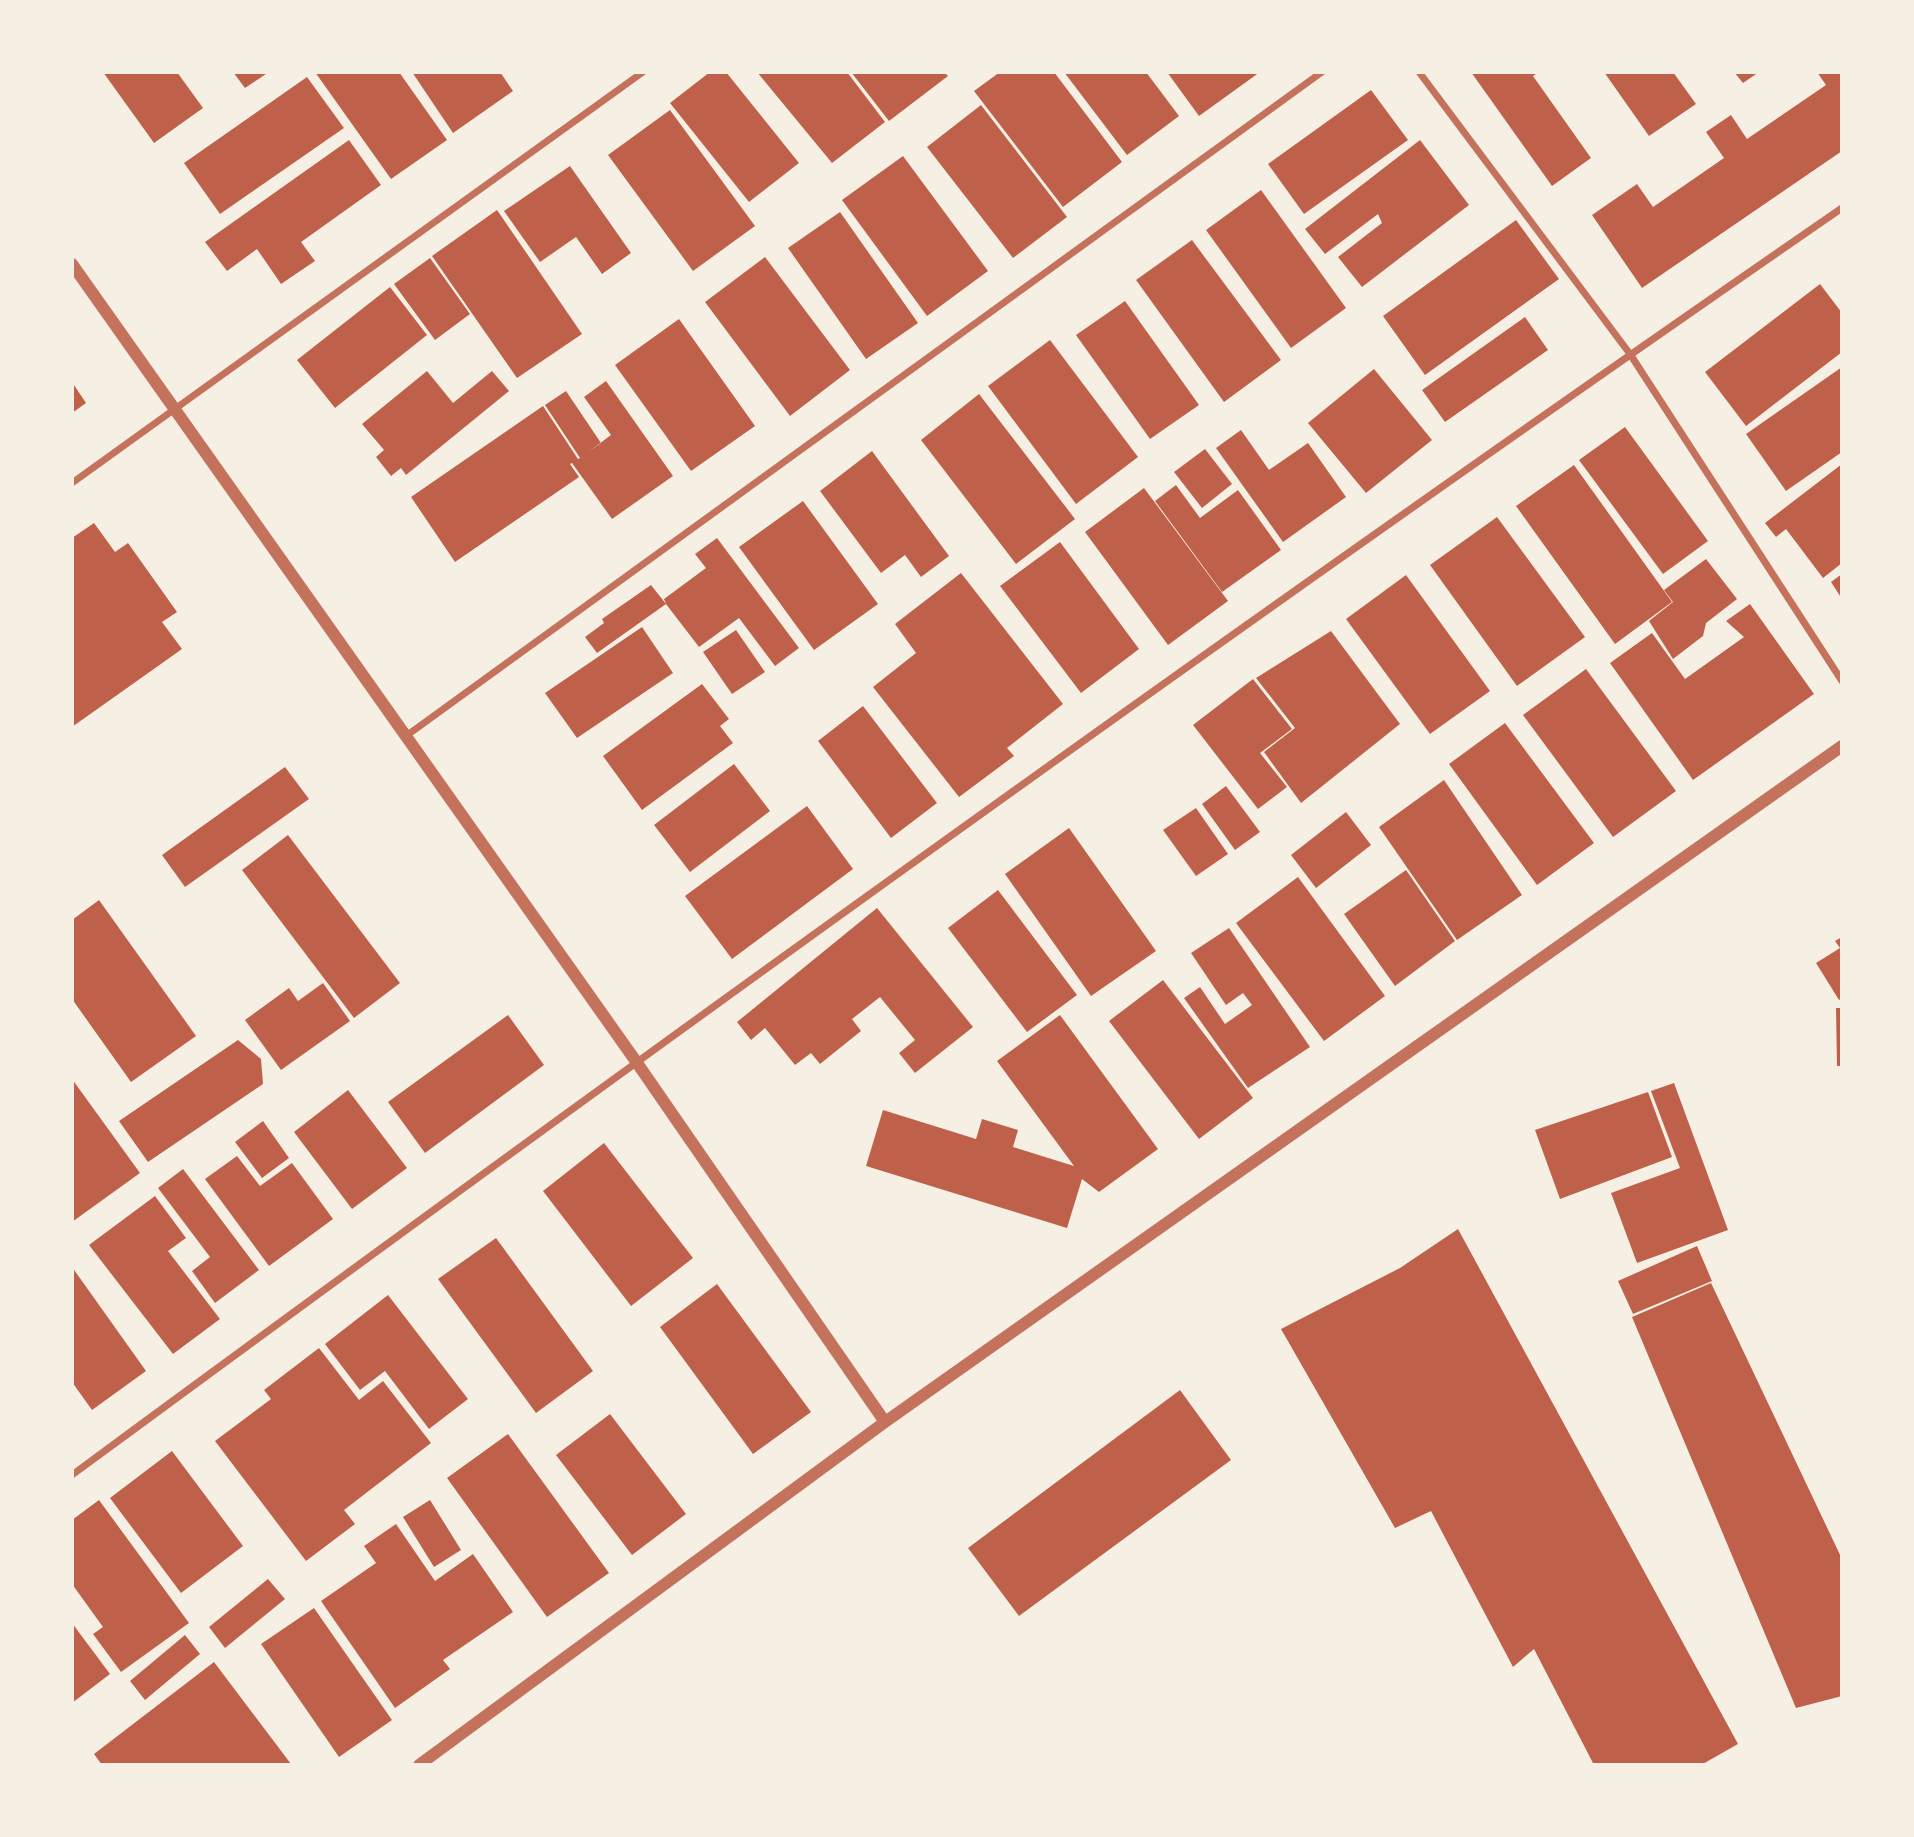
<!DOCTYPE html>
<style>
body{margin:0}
#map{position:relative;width:1914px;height:1837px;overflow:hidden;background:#f6efe4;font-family:"Asap Condensed",sans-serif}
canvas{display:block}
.frame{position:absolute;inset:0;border:74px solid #f6efe4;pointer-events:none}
</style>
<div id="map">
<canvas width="1914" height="1837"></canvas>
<div class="frame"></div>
</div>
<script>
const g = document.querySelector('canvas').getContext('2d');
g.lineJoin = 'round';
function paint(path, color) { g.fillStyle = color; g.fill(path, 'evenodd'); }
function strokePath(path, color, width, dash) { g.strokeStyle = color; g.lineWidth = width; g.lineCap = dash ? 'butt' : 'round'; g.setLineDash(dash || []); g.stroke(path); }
const building = new Path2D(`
 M103,72H177L203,108L154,143Z
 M233,72H269L245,88Z
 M315,72H399L447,140L391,179Z
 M412,72H500L513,91L453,133Z
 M710,72H726L799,163L749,202L670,103Z
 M757,72H847L885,122L832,163Z
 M851,72H944L948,76L889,121Z
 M1000,72H1054L1122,162L1063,207L974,91Z
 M1064,72H1146L1179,116L1127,155Z
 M1167,72H1260L1199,116Z
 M1471,72H1539L1533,76L1591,158L1552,186Z
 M1604,72H1673L1696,104L1649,136Z
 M1734,72H1759L1743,83Z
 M1817,72H1842V151L1642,288L1592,215L1637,184L1653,207L1724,158L1706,132L1731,115L1747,139L1826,85Z
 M307,77L344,128L220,214L184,163Z
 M1371,90L1408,140L1304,214L1268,164Z
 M981,105L1067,217L1013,258L927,147Z
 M670,110L755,226L693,271L608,155Z
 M349,140L381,185L301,242L315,261L281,284L257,249L227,271L205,242Z
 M1420,140L1469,205L1362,287L1338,257L1382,223L1378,214L1325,254L1305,229Z
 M903,156L988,271L927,316L842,200Z
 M570,166L631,253L602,274L576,237L540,262L504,211Z
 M1261,190L1346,308L1291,348L1206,230Z
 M497,210L582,334L517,378L432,256Z
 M840,212L918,323L866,359L788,248Z
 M1516,220L1559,279L1425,375L1383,316Z
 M1192,240L1281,360L1224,402L1136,280Z
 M765,257L850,370L790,416L705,302Z
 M430,258L470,314L435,340L394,284Z
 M1820,284L1842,313V352L1746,426L1705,372Z
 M390,287L427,335L335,408L297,360Z
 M1125,301L1199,405L1150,439L1076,335Z
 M1525,317L1548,350L1445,422L1422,390Z
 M679,319L755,426L691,471L615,365Z
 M1050,340L1138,457L1076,504L988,386Z
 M1842,367V452L1786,491L1746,434Z
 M1374,369L1432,440L1366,493L1308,423Z
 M427,371L453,403L492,371L509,391L406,475L401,468L391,476L376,457L384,450L362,424Z
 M606,381L673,476L612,519L572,463L570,464L579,477L455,562L411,497L543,406L578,459L580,458L545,405L566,391L601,443L587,453L611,435L584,397Z
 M72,382L86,403L72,413Z
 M979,394L1075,519L1016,564L921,440Z
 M1625,427L1708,541L1663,574L1579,460Z
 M1241,430L1269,470L1308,443L1346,497L1283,542L1216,448Z
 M1205,449L1232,484L1202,508L1174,472Z
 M872,451L949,556L921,577L905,555L881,573L820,491Z
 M1842,464V563L1823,578L1786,529L1776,537L1765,523Z
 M1574,465L1672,602L1615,644L1516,506Z
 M1176,485L1200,518L1238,490L1281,550L1222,592L1155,501Z
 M1144,488L1228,601L1168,645L1085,532Z
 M803,501L878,604L814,650L739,547Z
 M1497,517L1585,637L1517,686L1430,565Z
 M94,523L115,552L128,543L177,612L162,622L182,649L72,727V538Z
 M717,538L799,648L775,666L739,618L699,647L666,604L597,653L585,637L604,623L602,619L651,585L666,604L664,599L706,568L695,554Z
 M1060,542L1139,649L1081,693L1000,586Z
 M1706,559L1737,599L1706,623L1703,636L1673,659L1649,621L1673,602L1664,590Z
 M961,573L1063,704L1007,748L1014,756L959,797L873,687L916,653L895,624Z
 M1842,574V599L1831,582Z
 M1406,575L1490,691L1430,734L1346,619Z
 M1750,604L1814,694L1693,780L1610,663L1652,633L1685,679L1744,637L1726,621Z
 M642,627L673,673L577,738L545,693Z
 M736,630L765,672L732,694L703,652Z
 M1331,631L1400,724L1301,803L1264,752L1295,728L1256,678Z
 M1586,669L1676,791L1613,837L1523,715Z
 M1253,679L1292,729L1260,753L1287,787L1258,809L1193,725Z
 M702,684L729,719L720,726L733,743L642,810L603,756Z
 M863,706L937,803L891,838L818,741Z
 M1505,723L1594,843L1537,885L1449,764Z
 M734,764L770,811L690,872L654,825Z
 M285,767L309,799L185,887L162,855Z
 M1444,780L1522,895L1457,940L1379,827Z
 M1226,786L1260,832L1235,850L1202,804Z
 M807,806L853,869L732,959L685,896Z
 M1196,808L1228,854L1196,876L1163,830Z
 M1346,812L1371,845L1316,888L1291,855Z
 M1069,828L1156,951L1091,996L1005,874Z
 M288,835L400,983L354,1018L242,870Z
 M1406,870L1455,941L1395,986L1344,914Z
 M1298,877L1385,996L1324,1041L1236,923Z
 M998,890L1077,995L1027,1032L948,928Z
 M99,900L196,1036L131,1082L72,999V920Z
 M877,908L973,1027L915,1073L899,1053L915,1040L880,997L852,1019L861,1031L820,1064L811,1053L795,1065L765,1028L751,1040L737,1022Z
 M1229,928L1310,1047L1248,1088L1184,998L1200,987L1225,1024L1252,1005L1243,993L1226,1005L1191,953Z
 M1842,937V998L1839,1000L1816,963L1840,948L1835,941Z
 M1163,980L1253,1098L1199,1139L1109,1021Z
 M323,983L350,1021L281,1070L245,1020L289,988L298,1001Z
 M1836,1008H1842V1066H1837Z
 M508,1015L544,1065L425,1153L388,1102Z
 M1060,1015L1158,1149L1099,1192L1082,1179L1067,1228L866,1166L883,1110L976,1139L982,1119L1018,1130L1013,1147L1074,1166L997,1061Z
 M238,1040L261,1059L263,1084L148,1162L119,1121Z
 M72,1079L140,1173L72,1222Z
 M1674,1083L1728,1230L1637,1263L1611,1193L1680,1168L1651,1091Z
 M348,1090L407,1168L352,1209L294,1132Z
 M1648,1092L1672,1157L1560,1199L1535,1130Z
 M263,1121L289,1158L262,1178L235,1142Z
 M604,1143L693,1258L631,1306L543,1191Z
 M237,1156L260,1186L292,1163L333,1219L269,1266L205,1179Z
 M183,1169L259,1270L215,1303L192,1271L210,1257L158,1188Z
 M155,1196L186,1238L168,1251L220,1319L173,1354L89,1245Z
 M1458,1229L1738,1744L1701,1765H1594L1534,1649L1513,1667L1431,1511L1395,1528L1281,1329L1400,1268Z
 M496,1238L593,1371L536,1413L438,1279Z
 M1697,1246L1712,1281L1633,1314L1618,1281Z
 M72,1267L146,1371L92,1410L72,1382Z
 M1711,1283L1842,1559V1696L1796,1708L1632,1317Z
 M717,1284L811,1412L753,1454L660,1327Z
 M388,1295L468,1399L429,1429L385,1371L360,1390L325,1344Z
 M319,1348L359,1400L383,1381L431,1443L344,1510L355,1524L306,1561L215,1441L271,1399L264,1390Z
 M1180,1390L1231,1460L1019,1616L968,1548Z
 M610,1414L686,1514L632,1555L556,1455Z
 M508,1434L609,1573L547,1617L447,1478Z
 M172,1451L243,1546L181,1593L110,1498Z
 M99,1500L189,1623L121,1672L93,1634L103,1627L72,1584V1520Z
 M430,1500L461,1550L434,1567L403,1517Z
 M396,1524L435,1581L473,1554L513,1612L443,1660L450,1669L395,1708L321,1601L376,1563L364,1546Z
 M268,1579L285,1599L225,1648L209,1627Z
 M314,1608L392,1720L339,1757L261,1644Z
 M72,1623L110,1674L72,1703Z
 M185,1635L200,1654L145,1700L130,1681Z
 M214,1662L291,1764L102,1765L94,1754Z`);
const minor = new Path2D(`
 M1419,72L1630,354L1842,681
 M72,483L643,72
 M406,736L1322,72
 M72,1475C656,1045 1245,620 1842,208`);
const tertiary = new Path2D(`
 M72,264L635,1060L885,1422
 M419,1765L885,1422L1842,746`);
paint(building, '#bf614a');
strokePath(minor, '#c5725c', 7);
strokePath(tertiary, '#c5725c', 12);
</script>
